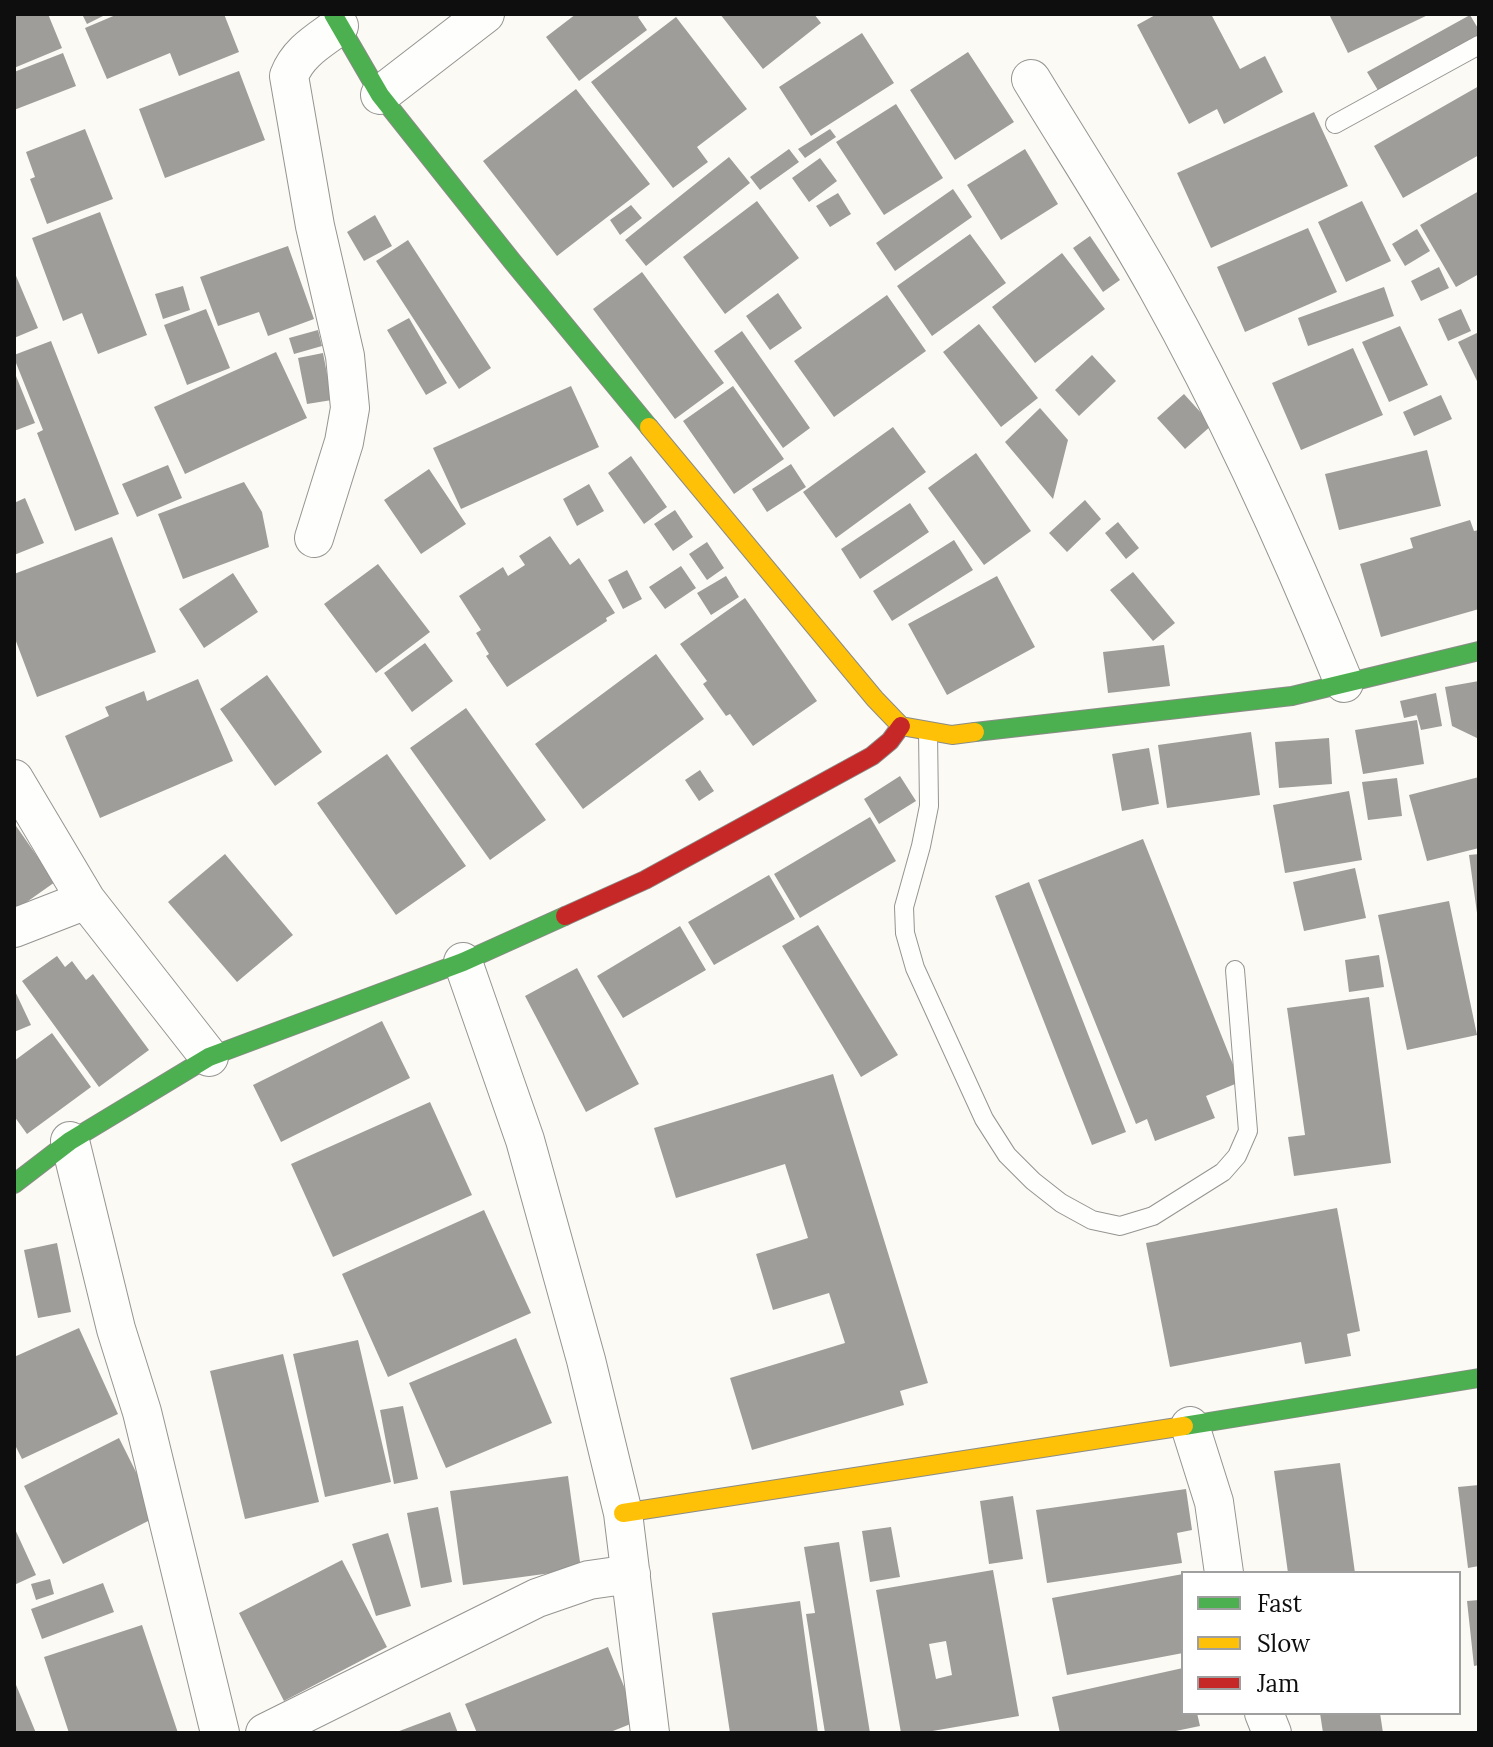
<!DOCTYPE html>
<style>
body{margin:0}
#map{position:relative;width:1493px;height:1747px;overflow:hidden;background:#fbfaf4;font-family:Lora,serif}
canvas{display:block}
.frame{position:absolute;inset:0;border:16px solid #0e0e0e;pointer-events:none}
.legend{position:absolute;left:1181px;top:1571px;width:280px;height:144px;box-sizing:border-box;background:#fff;border:2px solid #9f9f9f;margin:0;padding:10px 14px;list-style:none;font-size:24px;color:#0e0e0e}
.legend li{display:flex;align-items:center;gap:16px;height:40px}
.legend b{width:40px;border:2px solid #9f9f9f}
</style>
<div id="map">
<canvas width="1493" height="1747"></canvas>
<div class="frame"></div>
<ul class="legend">
<li><b style="height:10px;background:#4caf50"></b>Fast</li>
<li><b style="height:10px;background:#ffc107"></b>Slow</li>
<li><b style="height:10px;background:#c62828"></b>Jam</li>
</ul>
</div>
<script>
const g = document.querySelector('canvas').getContext('2d');
g.lineJoin = 'round';
function paint(path, color) { g.fillStyle = color; g.fill(path, 'evenodd'); }
function strokePath(path, color, width, dash) { g.strokeStyle = color; g.lineWidth = width; g.lineCap = dash ? 'butt' : 'round'; g.setLineDash(dash || []); g.stroke(path); }
const building = new Path2D(`
 M14,14H48L62,48L14,68Z
 M82,14H107L87,24Z
 M118,14H224L239,52L179,76L170,53L107,79L85,28Z
 M576,14H642L638,17L647,30L579,81L546,37Z
 M720,14H814L821,23L763,69Z
 M1157,14H1211L1240,69L1265,56L1283,92L1224,124L1217,109L1189,124L1137,25Z
 M1329,14H1430L1348,53Z
 M1470,15L1479,30V36L1379,92L1367,72Z
 M676,17L747,109L697,147L708,162L673,188L591,82Z
 M862,33L894,83L811,136L779,87Z
 M968,52L1014,122L955,160L910,90Z
 M63,53L76,86L14,110V72Z
 M239,71L265,140L165,178L139,109Z
 M1479,86V155L1403,198L1374,146Z
 M576,89L650,184L557,256L483,161Z
 M896,104L943,178L884,215L836,142Z
 M1314,112L1348,186L1211,248L1177,173Z
 M85,129L113,199L47,224L30,179L35,177L26,152Z
 M830,129L836,137L805,158L798,149Z
 M789,149L799,162L760,190L750,177Z
 M1025,149L1058,204L1001,240L967,185Z
 M729,157L750,183L646,266L625,240Z
 M820,158L837,181L809,202L792,178Z
 M953,189L972,217L895,271L876,243Z
 M1479,191V274L1456,287L1420,225Z
 M838,193L851,214L830,227L816,206Z
 M757,201L799,258L725,314L683,257Z
 M1362,201L1391,261L1346,282L1318,222Z
 M631,205L642,218L620,235L610,220Z
 M100,212L147,335L98,354L82,313L63,321L32,238Z
 M375,215L392,246L364,261L347,232Z
 M1308,228L1337,292L1245,332L1217,267Z
 M1417,229L1430,251L1405,266L1392,244Z
 M970,234L1006,283L932,336L897,286Z
 M1090,236L1120,280L1103,292L1073,248Z
 M408,240L491,368L459,389L376,261Z
 M288,246L314,319L268,336L259,312L218,326L200,277Z
 M1062,253L1105,309L1035,363L992,307Z
 M1439,267L1449,288L1421,301L1411,281Z
 M14,271L38,328L14,338Z
 M642,272L724,383L675,419L593,309Z
 M183,286L190,310L163,319L155,294Z
 M1384,287L1394,316L1308,346L1298,318Z
 M778,293L802,328L770,350L746,316Z
 M887,295L926,351L834,417L794,361Z
 M206,309L230,368L187,385L164,325Z
 M1461,309L1471,331L1448,341L1438,319Z
 M409,318L447,383L426,395L387,330Z
 M979,324L1038,398L1001,427L943,352Z
 M1400,326L1428,385L1389,402L1362,342Z
 M318,330L322,346L294,354L289,338Z
 M742,331L810,428L783,448L714,351Z
 M1479,332V380L1477,381L1458,342Z
 M51,341L119,514L75,531L37,433L43,430L14,358V355Z
 M1353,348L1383,415L1301,450L1272,383Z
 M276,352L307,418L185,474L154,407Z
 M323,353L332,400L307,404L298,358Z
 M1092,355L1116,381L1079,416L1055,390Z
 M14,371L35,423L14,431Z
 M571,386L599,447L461,509L433,448Z
 M733,386L784,459L734,494L683,421Z
 M1184,394L1212,425L1185,449L1157,418Z
 M1441,395L1452,419L1414,436L1403,412Z
 M1040,408L1068,440L1053,499L1005,442Z
 M893,427L926,472L836,538L803,492Z
 M1427,450L1441,506L1339,530L1325,474Z
 M976,453L1031,531L984,565L928,488Z
 M631,456L667,507L644,524L608,473Z
 M791,464L806,487L767,512L752,489Z
 M168,465L182,498L137,517L122,484Z
 M429,469L466,524L421,554L384,500Z
 M244,482L262,512L269,547L183,579L158,514Z
 M589,484L604,511L577,526L563,499Z
 M25,498L44,543L14,555V503Z
 M1085,500L1101,519L1067,552L1049,533Z
 M910,503L929,532L860,579L841,549Z
 M675,510L693,537L673,551L654,524Z
 M1470,520L1474,531L1479,530V609L1381,637L1360,564L1413,548L1410,538Z
 M1118,522L1139,548L1126,559L1105,533Z
 M550,536L570,565L579,558L615,613L606,618L607,621L507,687L486,656L489,654L476,633L481,630L459,596L503,567L508,576L525,565L519,556Z
 M112,537L156,652L37,697L14,636V574Z
 M954,540L973,570L892,621L873,591Z
 M707,542L724,568L707,580L689,554Z
 M378,564L430,632L376,673L324,604Z
 M681,566L696,588L665,609L649,587Z
 M627,570L642,599L623,609L608,580Z
 M1133,572L1175,623L1153,641L1110,590Z
 M233,573L258,612L204,648L179,609Z
 M726,576L739,597L711,615L697,593Z
 M997,576L1035,647L947,695L908,624Z
 M745,598L817,701L753,746L730,714L726,716L703,684L707,681L680,644Z
 M425,643L453,681L412,712L384,673Z
 M1164,645L1170,686L1108,693L1103,652Z
 M656,654L704,719L583,809L535,744Z
 M267,675L322,752L275,786L220,709Z
 M198,679L233,761L100,818L65,736L109,716L105,707L144,691L147,701Z
 M1479,681V739L1452,726L1445,687Z
 M1436,693L1442,726L1421,730L1416,712L1417,715L1404,718L1400,701Z
 M466,708L546,820L490,860L410,748Z
 M1417,720L1424,764L1363,774L1355,730Z
 M1251,732L1260,795L1167,808L1158,745Z
 M1329,738L1332,784L1279,788L1275,742Z
 M1149,748L1159,804L1122,811L1112,754Z
 M387,754L466,866L396,915L317,803Z
 M700,770L714,791L699,801L685,780Z
 M900,776L916,801L879,824L864,799Z
 M1479,777V848L1427,861L1409,795Z
 M1397,778L1402,816L1368,820L1362,782Z
 M1349,791L1362,860L1285,873L1273,805Z
 M870,817L896,861L800,918L774,874Z
 M14,823L55,882L14,911Z
 M1143,839L1240,1082L1206,1096L1215,1118L1155,1141L1147,1119L1136,1124L1038,880Z
 M225,854L293,935L237,982L168,902Z
 M1479,854V913H1477L1469,855Z
 M1355,868L1366,918L1304,931L1293,882Z
 M769,875L795,919L714,965L688,922Z
 M1029,882L1126,1132L1092,1145L995,896Z
 M1449,901L1477,1035L1407,1050L1378,915Z
 M818,925L898,1055L861,1077L782,946Z
 M680,926L706,970L623,1018L597,976Z
 M1379,955L1384,987L1349,992L1345,960Z
 M57,956L65,967L72,961L86,980L93,974L149,1050L99,1087L22,981Z
 M577,968L639,1084L586,1112L525,996Z
 M14,989L31,1025L14,1032Z
 M1369,997L1391,1163L1294,1176L1288,1137L1305,1135L1287,1008Z
 M382,1021L410,1078L281,1142L253,1085Z
 M52,1033L91,1087L27,1134L14,1116V1061Z
 M833,1074L928,1383L900,1391L904,1405L752,1450L730,1378L845,1343L829,1293L773,1310L756,1254L808,1238L785,1164L676,1198L654,1128Z
 M430,1102L472,1195L333,1257L291,1164Z
 M1337,1208L1360,1331L1347,1334L1351,1356L1305,1364L1301,1342L1170,1367L1146,1243Z
 M484,1210L531,1313L388,1377L342,1274Z
 M57,1243L71,1312L38,1318L24,1250Z
 M79,1328L118,1414L22,1459L14,1443V1357Z
 M516,1338L552,1423L446,1468L409,1383Z
 M358,1340L391,1482L325,1497L293,1354Z
 M283,1354L319,1502L245,1519L210,1371Z
 M403,1406L418,1479L394,1484L380,1410Z
 M119,1438L158,1516L63,1564L24,1486Z
 M1340,1463L1355,1573H1288L1274,1471Z
 M568,1476L581,1569L463,1585L450,1491Z
 M1479,1485V1566L1468,1568L1458,1487Z
 M1186,1489L1192,1530L1177,1533L1182,1563L1047,1583L1036,1510Z
 M1013,1496L1023,1559L989,1564L980,1501Z
 M438,1507L452,1582L421,1588L407,1513Z
 M14,1527L36,1575L14,1585Z
 M891,1527L900,1577L870,1582L862,1531Z
 M388,1533L411,1606L376,1616L352,1544Z
 M839,1542L870,1733H825L806,1614L815,1613L804,1547Z
 M342,1560L387,1647L284,1701L239,1613Z
 M993,1570L1019,1716L921,1733H901L876,1590ZM946,1641L952,1675L936,1679L929,1644Z
 M1183,1574V1653L1067,1675L1052,1598Z
 M50,1579L54,1594L36,1600L31,1584Z
 M103,1583L114,1612L42,1639L31,1609Z
 M1479,1600V1665L1474,1666L1467,1601Z
 M800,1601L818,1733H730L712,1613Z
 M142,1625L178,1733H69L44,1657Z
 M608,1647L638,1721L608,1733H477L465,1704Z
 M1183,1668V1713H1197L1200,1726L1166,1733H1060L1052,1697Z
 M14,1680L36,1733H14Z
 M450,1712L458,1733H394Z
 M1320,1713H1380L1383,1733H1323Z`);
const lane = new Path2D(`
 M1335,124L1479,45
 M928,732L929,806L921,846L904,907L905,933L915,968L984,1119L1007,1155L1033,1181L1061,1203L1092,1220L1120,1226L1153,1216L1223,1172L1237,1156L1248,1131L1235,970`);
const street = new Path2D(`
 M1031,79C1073,148 1118,217 1157,287C1228,414 1289,548 1344,683
 M380,95L485,14
 M314,538L344,442L350,408L345,356L315,226L289,76C298,52 319,41 339,26
 M14,779L86,900L209,1057
 M14,928L86,900
 M463,962L525,1140L586,1360L623,1513L650,1733
 M70,1141L116,1329L142,1412L220,1733
 M1190,1426L1214,1502L1224,1573
 M1264,1713L1272,1733
 M265,1733L537,1598L589,1580L631,1574`);
const fast = new Path2D(`
 M333,14L380,95L512,261L649,427
 M975,732L1292,696L1479,651
 M14,1184L70,1141L209,1057L463,962L565,916
 M1184,1426L1479,1378`);
const slow = new Path2D(`
 M649,427L875,699L901,726L952,735L975,732
 M623,1513L1184,1426`);
const jam = new Path2D(`
 M565,916L645,880L872,756L890,741L901,726`);
paint(building, '#9f9d99');
strokePath(lane, '#959492', 20);
strokePath(street, '#959492', 40);
strokePath(fast, '#8b8b88', 20);
strokePath(slow, '#8b8b88', 20);
strokePath(jam, '#8b8b88', 20);
strokePath(lane, '#fefefd', 18);
strokePath(street, '#fefefd', 38);
strokePath(fast, '#4caf50', 18);
strokePath(slow, '#ffc107', 18);
strokePath(jam, '#c62828', 18);
</script>
